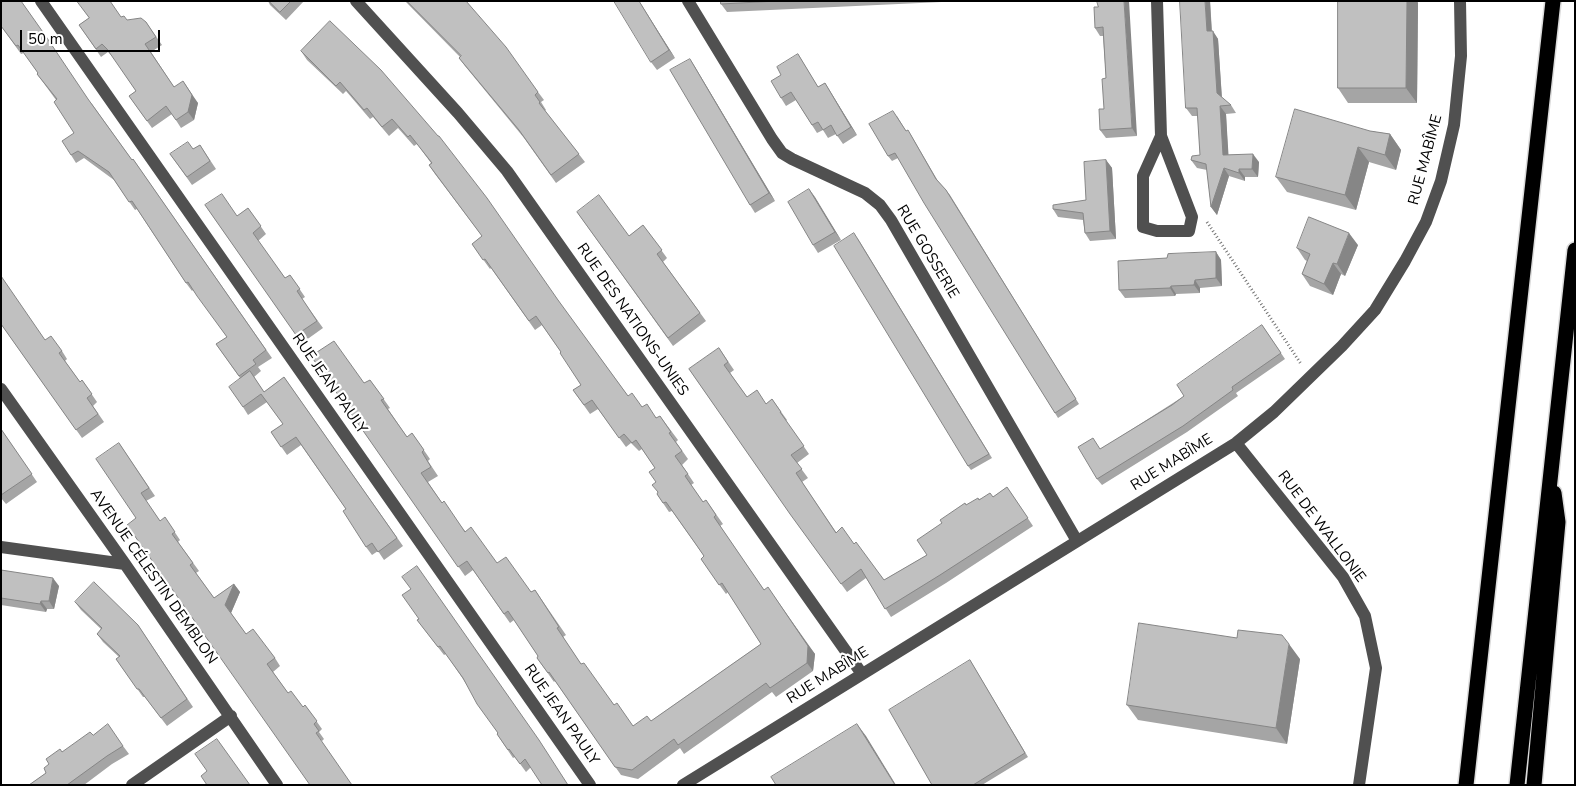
<!DOCTYPE html>
<meta charset="utf-8">
<style>
body{margin:0}
#map{position:relative;width:1576px;height:786px;overflow:hidden;background:#fff;font-family:"Nunito Sans",sans-serif}
canvas{display:block}
.frame{position:absolute;inset:0;border:2px solid #000;pointer-events:none}
.scale{position:absolute;left:20px;top:30px;width:140px;height:22px;box-sizing:border-box;border:2px solid #000;border-top:0;padding-left:6px;font-size:15px;line-height:18px;white-space:nowrap;color:#000;-webkit-text-stroke:4px #fff;paint-order:stroke}
</style>
<div id="map">
<canvas width="1576" height="786"></canvas>
<div class="frame"></div>
<div class="scale">50 m</div>
</div>
<script>
const g = document.querySelector('canvas').getContext('2d');
g.lineJoin = 'round';
function strokePath(path, color, width, dash) { g.strokeStyle = color; g.lineWidth = width; g.lineCap = dash ? 'butt' : 'round'; g.setLineDash(dash || []); g.stroke(path); }
function paint(path, color) { g.fillStyle = color; g.fill(path, 'evenodd'); }
function write(font, color, halo, rows, align = 'center') {
  g.font = font + ' "Nunito Sans",sans-serif'; g.lineWidth = 4.5; g.setLineDash([]); g.textBaseline = 'middle'; g.strokeStyle = halo; g.fillStyle = color; for (const [text, x, y, turn = 0] of rows) {
    g.save(); g.translate(x, y); g.rotate((+turn || 0) * Math.PI / 180); g.textAlign = isNaN(turn) ? turn : align; if (halo) g.strokeText(text, 0, 0); g.fillText(text, 0, 0); g.restore();
  }
}
const path = new Path2D(`
 M1207,222L1301,364`);
const minor = new Path2D(`
 M41,1L590,785
 M356,1L458,113L507,171L862,674
 M688,1L772,139L782,153L792,159L865,193L880,205L891,220L1077,541
 M1157,1L1161,136L1192,217L1189,231H1157L1143,227V176L1161,136
 M1,389L125,564L277,785
 M1236,443L1343,577L1365,616L1376,668L1359,785
 M1,547L125,564
 M132,785L231,716
 M683,785L1236,443L1274,412L1342,346L1375,310L1405,261L1426,222L1441,181L1454,125L1461,56L1460,1`);
const highway = new Path2D(`
 M1466,785L1553,1
 M1517,785L1575,250
 M1534,785L1558,522L1554,493`);
const wall = new Path2D(`
 M268,1H304L286,20L270,5Z
 M405,1H466L538,92L544,100L541,102L546,110L545,111L585,162L556,183L524,138L465,66L459,58L460,57Z
 M639,1L675,58L657,70L651,62Z
 M721,1H963L727,12L721,4Z
 M1210,1L1212,31L1218,39L1222,98L1231,105L1236,113L1226,114L1228,155L1259,162L1258,177H1245V181L1229,176L1217,215L1211,207L1207,170L1197,168L1191,160L1200,155L1198,116H1192L1186,108Z
 M1338,1H1417L1418,3L1417,103H1348L1338,88Z
 M1098,7L1137,136L1106,138L1100,130L1104,109L1106,78L1103,36H1100L1095,28Z
 M121,17L127,20L146,22L162,45L151,52L174,87L198,103L194,120L181,128L172,114L152,128L129,96L136,91L113,57L108,52L101,57L79,25L89,18Z
 M330,21L559,302L628,396L657,418L660,416L678,440L676,442L688,459L682,465L694,483L691,485L703,502L706,500L723,524L720,526L764,590L815,654L813,671L776,697L772,692L684,754L680,748L638,779L621,775L555,681L554,682L537,658L538,656L514,620L510,623L473,570L465,576L311,356L364,383L370,380L390,408L388,409L407,437L412,433L430,459L428,461L438,476L428,482L442,503L465,531L497,563L531,592L535,590L566,635L563,637L581,664L614,705L633,726L651,721L761,644L728,592L726,594L701,559L704,556L672,511L669,512L657,494L658,493L656,482L655,468L642,449L639,451L631,443L626,447L598,409L590,414L573,390L581,385L561,352L542,325L535,330L491,268L490,269L472,244L482,236L435,174L429,165L431,163L417,144L414,146L398,128L389,136L373,117L370,119L346,91L343,94L307,60L301,51Z
 M1,26L92,104L132,160L133,159L272,358L258,367L261,371L254,377L264,392L284,377L403,546L384,560L378,551L372,555L366,547L346,509L301,445L287,455L271,432L283,424L267,402L248,415L243,407L240,378L216,344L227,337L203,303L193,290L192,291L186,283L137,209L135,210L114,180L84,158L76,163L71,155L74,133L56,100L37,74L38,73L24,53L21,54Z
 M798,54L818,87L825,83L857,135L843,144L836,134L828,138L823,130L817,133L796,100L786,106L781,98V75Z
 M690,59L695,67L775,201L755,213L750,205Z
 M897,116L906,131L911,135L938,181L950,195L1079,404L1058,418L898,158L892,161L888,156Z
 M1370,131L1390,134L1401,150L1396,170L1369,162L1356,210L1287,192L1276,177Z
 M200,145L216,169L192,185L170,154L193,149Z
 M1106,160L1112,168L1116,239L1090,241L1085,233L1083,220L1058,217L1053,209L1086,200Z
 M809,189L841,240L818,253L813,245Z
 M205,205L237,216L248,208L266,234L258,241L285,278L290,275L305,297L302,299L323,328L302,343Z
 M577,212L629,236L643,225L667,258L663,262L706,321L673,346Z
 M857,237L992,458L971,470L968,466Z
 M1358,245L1345,276L1341,274L1333,295L1310,286L1302,274L1307,261L1305,260L1297,248Z
 M1216,252L1221,260L1222,286L1200,288V293L1176,294L1175,296L1125,298L1119,290L1167,258Z
 M1,324L46,340L62,351L67,359L65,361L80,382L82,380L97,402L93,406L104,422L82,438Z
 M1262,325L1285,359L1236,393L1238,396L1187,432L1102,485L1097,479L1101,449L1184,396Z
 M719,348L734,370L730,373L747,397L766,404L772,399L787,420L786,421L809,454L797,463L808,478L802,482L836,532L854,544L884,580L927,555L942,523L966,505L979,499L993,497L1007,487L1033,526L946,583L891,617L866,578L847,592L796,522L689,369Z
 M1,429L37,482L6,504L1,498Z
 M119,443L155,496L146,501L160,521L170,525L180,540L178,542L199,571L196,573L214,598L234,584L240,592L231,613L246,634L275,658L280,666L273,672L288,693L303,707L305,705L322,729L319,732L324,739L322,741L136,518Z
 M417,566L531,767L526,772L515,757L513,758L497,734L498,733L463,679L446,654L444,655L417,620L419,619L411,589Z
 M1,570L59,586L54,609H47L46,612L1,605Z
 M75,602L138,625L193,707L167,726L145,697H143L116,659L119,657L103,642L97,634L101,629L81,610Z
 M1300,659L1287,744L1138,720L1127,705Z
 M970,660L1028,757L982,785H932Z
 M93,735L123,746L129,754L112,764L84,785H29L46,773L62,752Z`);
const shadedWall = new Path2D(`
 M639,1L675,58L669,50Z
 M1124,1H1129L1137,136L1132,128Z
 M1205,1H1210L1212,39L1207,31Z
 M1407,1H1417L1418,3L1417,103L1406,88Z
 M1213,31L1218,39L1222,101L1217,93Z
 M690,59L695,67L775,201L769,193Z
 M183,81L198,103L194,120L188,112Z
 M825,83L830,91L857,135L851,127Z
 M1220,106L1226,114L1229,163L1223,155Z
 M1390,134L1401,150L1396,170L1385,155Z
 M1358,147L1369,162L1356,210L1345,195Z
 M1253,154L1259,162L1258,177L1252,169Z
 M1106,160L1112,168L1116,239L1110,231Z
 M1224,168L1229,176L1217,215L1211,207Z
 M1239,169L1245,177V181L1239,173Z
 M809,189L815,197L841,240L835,232Z
 M1349,233L1358,245L1345,276L1337,264Z
 M1216,252L1221,260L1222,286L1216,278Z
 M1333,263L1341,274L1333,295L1324,284Z
 M1195,280L1200,288V293L1194,285Z
 M1171,286L1176,294L1175,296L1170,288Z
 M53,578L59,586L54,609L49,601Z
 M234,584L240,592L231,613L225,605Z
 M774,596L815,654L813,671L807,663Z
 M41,601L47,609L46,612L40,604Z
 M1289,644L1300,659L1287,744L1276,728Z
 M857,724L866,736L896,785H895Z`);
const building = new Path2D(`
 M1,1H21L45,35L88,99L132,160L133,159L266,350L253,360L256,364L239,376L216,344L227,337L197,296L188,282L186,283L132,201L129,202L109,172L78,151L71,155L62,141L74,133L54,102L57,99L37,74L38,73L18,45L16,46L1,26Z
 M77,1H110L121,17L124,16L127,20L141,18L146,22L156,37L145,44L174,87L183,81L192,95L188,112L176,120L166,106L147,121L129,96L136,91L107,49L102,44L96,49L79,25L89,18Z
 M269,1H291L280,12Z
 M407,1H466L506,47L538,92L535,95L540,102L539,103L579,154L551,175L519,130L459,58L461,56Z
 M614,1H639L669,50L651,62Z
 M721,1H777L721,4Z
 M1097,1H1124L1132,128L1100,130L1099,109H1104L1102,79L1106,78L1103,27L1095,28L1094,7H1098Z
 M1180,1H1205L1207,31H1213L1217,93L1231,105L1220,106L1223,155L1253,154L1252,169H1239V173L1224,168L1211,207L1206,164L1191,160L1192,156L1200,155L1197,108H1186Z
 M1338,1H1407L1406,88H1338Z
 M330,21L381,70L438,136H439L487,198L558,300L628,396L632,393L642,407L647,404L656,418L660,416L671,432L669,433L682,451L675,456L688,474L685,476L703,502L706,500L716,515L714,517L764,590L768,587L808,646L807,663L770,688L766,683L678,745L674,739L632,770L615,767L549,672L548,673L537,658L538,656L508,611L504,614L467,561L458,567L311,356L334,341L364,383L370,380L384,399L381,400L407,437L412,433L424,450L422,452L431,467L421,473L442,503L444,501L465,532L471,527L497,563L506,557L531,592L535,590L559,627L557,628L581,664L584,663L614,705L617,703L633,726L647,716L651,721L761,644L722,583L719,585L701,559L704,556L695,543L666,502L663,503L657,494L658,492L652,485L656,482L649,472L655,468L636,440L632,443L624,434L619,438L592,400L584,405L573,390L581,385L560,353L561,352L536,316L529,321L485,259L483,260L472,244L482,236L429,165L432,163L410,135L408,137L392,119L382,127L367,108L364,110L340,82L336,86L301,51Z
 M798,54L818,87L825,83L851,127L837,136L831,125L823,130L818,122L812,125L791,92L781,98L771,81L781,75L777,67Z
 M690,59L769,193L750,205L670,70Z
 M1295,109L1370,131L1390,134L1385,155L1358,147L1345,195L1276,177Z
 M893,111L906,131L908,130L936,179L946,190L1076,399L1055,413L924,203L895,153L888,156L869,124Z
 M188,142L193,149L200,145L210,161L187,177L170,154Z
 M1106,160L1110,231L1085,233L1083,213L1053,209V205L1086,200L1084,162Z
 M809,189L835,232L813,245L788,202Z
 M222,194L237,216L248,208L261,226L253,233L285,278L290,275L300,289L297,291L317,321L296,335L205,205Z
 M599,195L629,236L643,225L662,250L657,254L700,313L668,338L577,212Z
 M1309,217L1349,233L1337,264L1333,263L1324,284L1302,274L1310,254L1297,248Z
 M854,233L989,454L968,466L834,246Z
 M1216,252V278L1195,280L1194,285L1171,286L1170,288L1119,290L1118,261L1167,258L1168,254Z
 M1,276L45,340L51,336L62,351L59,353L80,382L82,380L92,394L87,398L98,414L76,430L1,324Z
 M1262,325L1281,353L1232,387L1233,390L1183,426L1097,479L1078,447L1093,438L1100,449L1172,405L1184,396L1177,385Z
 M719,348L728,362L724,365L747,397L757,390L766,404L772,399L781,412H780L804,446L791,455L802,469L796,473L836,533L842,527L854,544L856,542L884,580L927,555L917,540L942,523L940,520L965,503L966,505L978,498L979,500L990,493L993,497L1007,487L1028,518L940,575L885,609L861,569L841,584L790,514L689,369Z
 M250,371L264,392L284,377L397,538L378,552L372,543L366,547L343,511L346,509L296,437L281,447L271,432L283,424L261,394L243,407L229,387Z
 M1,429L32,474L1,495Z
 M119,443L149,488L141,493L160,521L165,517L175,532L172,534L193,563L190,565L214,598L234,584L225,605L246,634L253,629L275,658L267,664L288,693L291,691L303,707L305,705L317,721L314,724L319,731L316,733L352,785H310L127,525L136,518L96,459Z
 M417,566L539,740L568,785H542L525,759L520,764L509,749L508,750L497,734L498,733L477,704L463,678L440,646L438,647L417,620L419,619L402,595L411,589L402,577Z
 M1,570L53,578L49,601H41L40,604L1,598Z
 M94,582L138,625L187,699L161,718L139,689H137L116,659L120,656L97,634L102,628L75,602Z
 M1139,623L1237,638L1238,630L1282,635L1289,644L1276,728L1127,705Z
 M970,660L1025,753L973,785H932L889,710Z
 M108,724L123,746L107,756L67,785H29L46,773L44,768L49,764L46,759L60,749L62,752L90,732L93,735Z
 M857,724L895,785H776L771,777Z
 M217,739L250,785H207L201,776L207,771L195,754Z`);
const streetNames = [
 ["RUE MABÎME",1426,160,-75],
 ["RUE GOSSERIE",927,252,59],
 ["RUE DES NATIONS-UNIES",632,320,55],
 ["RUE JEAN PAULY",329,384,55],
 ["RUE MABÎME",1172,463,-32],
 ["RUE DE WALLONIE",1321,527,53],
 ["AVENUE CÉLESTIN DEMBLON",153,577,55],
 ["RUE MABÎME",828,676,-32],
 ["RUE JEAN PAULY",561,715,55]
];
strokePath(highway, '#dbdbdb', 18);
strokePath(path, '#727272', 3, [1, 2.5]);
strokePath(minor, '#505050', 12);
strokePath(highway, '#000', 15);
paint(wall, '#a5a5a5');
paint(shadedWall, '#868686');
paint(building, '#c0c0c0');
strokePath(building, '#868686', 1);
write('15px', '#000', '#fff', streetNames);
</script>
